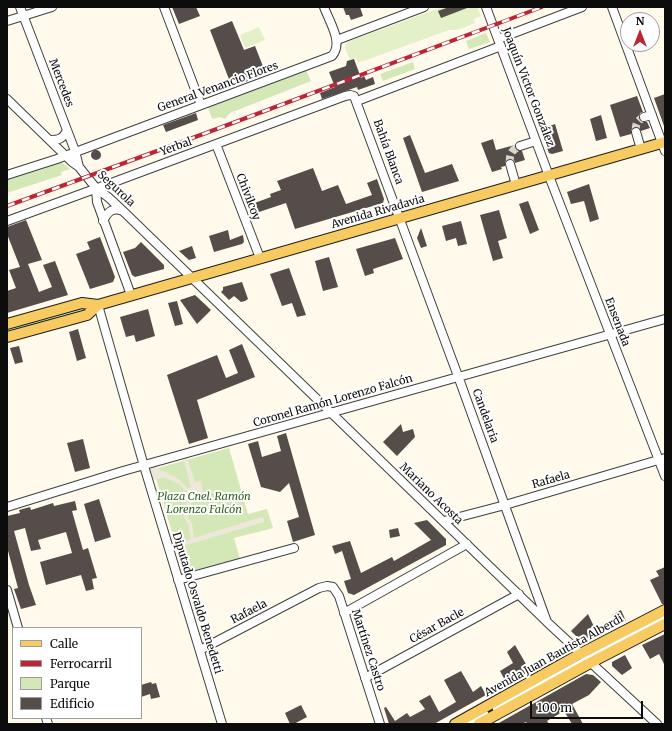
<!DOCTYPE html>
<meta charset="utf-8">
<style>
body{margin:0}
#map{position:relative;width:672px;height:731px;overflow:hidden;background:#fffaeb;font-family:Merriweather,serif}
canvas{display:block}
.frame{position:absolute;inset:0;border:8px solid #0c0c0c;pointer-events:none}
.legend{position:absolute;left:12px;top:627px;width:130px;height:92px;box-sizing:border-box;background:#fff;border:1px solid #9e9e9e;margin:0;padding:5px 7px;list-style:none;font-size:12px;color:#0c0c0c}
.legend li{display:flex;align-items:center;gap:8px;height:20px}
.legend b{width:20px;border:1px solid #9e9e9e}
.north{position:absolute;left:620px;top:12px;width:40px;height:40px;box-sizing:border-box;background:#fff;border:1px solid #9e9e9e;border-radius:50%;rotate:0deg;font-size:11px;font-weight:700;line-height:16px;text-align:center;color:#0c0c0c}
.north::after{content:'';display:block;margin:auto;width:14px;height:18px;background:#bb2535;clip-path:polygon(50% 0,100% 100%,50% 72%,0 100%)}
.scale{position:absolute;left:530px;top:701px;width:113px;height:18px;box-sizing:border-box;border:2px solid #0c0c0c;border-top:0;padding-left:5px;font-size:12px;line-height:14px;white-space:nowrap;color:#0c0c0c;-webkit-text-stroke:3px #fff;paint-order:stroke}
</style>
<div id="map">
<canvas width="672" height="731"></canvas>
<div class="frame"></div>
<ul class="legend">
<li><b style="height:5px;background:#f8cb62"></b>Calle</li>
<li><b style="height:5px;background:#bb2535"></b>Ferrocarril</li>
<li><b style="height:11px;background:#d3e8b6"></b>Parque</li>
<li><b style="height:11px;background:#554d49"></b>Edificio</li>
</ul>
<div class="north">N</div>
<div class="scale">100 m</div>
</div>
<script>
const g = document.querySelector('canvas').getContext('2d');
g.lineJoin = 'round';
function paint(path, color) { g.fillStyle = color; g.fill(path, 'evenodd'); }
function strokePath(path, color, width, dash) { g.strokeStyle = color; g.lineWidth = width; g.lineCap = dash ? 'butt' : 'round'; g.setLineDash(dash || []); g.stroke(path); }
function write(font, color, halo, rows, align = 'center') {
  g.font = font + ' Merriweather,serif'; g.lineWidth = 4; g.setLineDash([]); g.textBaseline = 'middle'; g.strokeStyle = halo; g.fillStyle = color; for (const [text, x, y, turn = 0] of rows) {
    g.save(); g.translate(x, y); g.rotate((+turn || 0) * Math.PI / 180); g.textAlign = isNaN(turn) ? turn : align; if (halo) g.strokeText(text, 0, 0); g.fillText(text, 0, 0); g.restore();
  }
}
const green = new Path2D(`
 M486,33L490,42L469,49L466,41Z
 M413,62L415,69L383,81L380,74Z
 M306,70L311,81L230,113L225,119L220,117L212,119L208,107Z
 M60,161L70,169L61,172L62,175L7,193V178Z
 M83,308L84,310L15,330L14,327Z
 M229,448L248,514L267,509L273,528L234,538L240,559L184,573L155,475L158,468Z`);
const pitch = new Path2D(`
 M442,7H477L481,16L474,19L475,23L457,30H449L358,63L356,58L350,60L345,48L347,42Z
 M259,27L265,40L245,48L240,35Z`);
const plaza = new Path2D(`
 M187,457L195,482L201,481L204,497L193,501L187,512L188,518L192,523L194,538L262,517L264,519V522L173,549L172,545L191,539L188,524L184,517V507L189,500L187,492L179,484L166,478H162L153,480L150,470L151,468L155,466L161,471L166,472L180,480L187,488L191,487L183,458Z`);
const building = new Path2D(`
 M172,7H196L200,16L179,24Z
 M343,7H360L363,16L351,20L349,15H346Z
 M449,7H467V8L441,18L438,11Z
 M232,21L244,50L255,46L266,74L232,87L210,30Z
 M354,59L361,78L364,76L366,80L373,77L375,84L358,90L357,87L322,99L320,93L335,87L329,72L346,66L347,61Z
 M665,94V126H664L654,98Z
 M637,96L643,112L640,113L639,119L642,122H647L650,128L641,131L639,128L635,127L631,130V134L620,137L610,105Z
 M196,113L198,120L166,132L163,125Z
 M601,115L607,138L596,141L590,119Z
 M555,124L563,151L552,154L549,153L540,130Z
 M410,135L425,173L452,164L459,181L422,192L403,138Z
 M493,139L496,150L515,145L517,150L522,151L525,160L515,163L514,160L508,159L505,162V166L501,167L502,169L492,172L481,143Z
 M91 155a5 5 0 1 1 10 0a5 5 0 1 1-10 0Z
 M313,168L322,191L338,185L346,204L372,195L367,183L377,179L384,199L383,203L295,229L286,203L253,214L249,205L271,197L270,194L281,190L277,181Z
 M589,184L599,219L590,222L584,201L571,204L567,192Z
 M528,201L539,230L530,234L519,204Z
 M499,210L507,238L498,241L503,258L493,261L480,215Z
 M26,220L42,260L28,264L39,292L52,287L43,265L55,261L68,295L7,313V291L16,288L9,270L20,267L7,234V227Z
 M461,221L467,244L458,246L456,238L446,241L442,226Z
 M421,228L427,246L421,248L417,238Z
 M228,230L230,240L243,235L244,242L242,244L214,252L209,236Z
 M100,237L115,277L113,282L90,289L76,254L90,249L87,242Z
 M395,238L403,259L373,269L374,273L365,276L356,249Z
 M141,242L164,265V269L135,277L132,275L123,252L135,248Z
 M192,246L196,258L189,260L179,251Z
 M329,257L338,287L323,291L315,261Z
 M289,268L306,315L297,317L292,303L282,306L270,274Z
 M242,282L248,299L245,301L241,302L234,296L229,300L221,292L223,290V287Z
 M195,295L211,310L197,324L180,300Z
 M177,301L183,324L175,326L168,303Z
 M148,309L155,336L136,342L134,335L126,337L120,317Z
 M78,329L86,358L77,361L69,332Z
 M242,344L255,377L197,400L208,438L189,444L167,375L217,355L226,378L238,373L229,350Z
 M19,346L23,362L15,364L10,348Z
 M401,424L403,432L413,429L415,437L397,456L383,442Z
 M286,433L315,535L293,542L287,521L299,517L289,483L280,492L261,487L248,444L258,441L262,457L281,451L277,436Z
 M83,439L90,468L75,472L67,443Z
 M99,499L111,537L95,542L84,504Z
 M75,501L77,510L72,511L83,550L88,548L97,578L92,579L94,589L86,591L81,575L46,585L40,562L72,553L66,532L38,540L41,549L31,551L25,528L14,531L29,585L36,605L21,609L14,589L18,588L7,547V516L20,513L19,510L30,507L31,510L53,503L54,506Z
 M427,520L446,539V545L354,595L348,593L344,581L351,579L342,551L335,554L332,546L350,541L361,573L392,557L394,561L431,540L414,523Z
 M398,528L400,536L390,538L389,530Z
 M665,567V604H662L650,580L659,576L656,571Z
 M621,610L626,621L618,625L612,615Z
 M588,614L598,635L585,642L581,641L571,631Z
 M665,634V666L659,654L650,659L642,645Z
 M515,645L530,671L507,684L500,671L513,663L507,652Z
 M625,655L632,668L622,675L612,666V662Z
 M461,671L473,692L481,686L486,695L434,724H389L384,708L386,707L395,721L407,713L410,717L425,709L419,701L430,695L439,712L456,702L444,680Z
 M586,674L593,675L601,682L589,695L572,704L583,724H572L564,711L547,721L549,724H527L526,722L522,724H497Z
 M151,682L152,684L156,683L160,697L151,699L150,694L141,697V685Z
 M301,705L307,717L294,724H290L285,713Z`);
const minorTunnel = new Path2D(`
 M636,132C635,124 637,121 644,117
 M510,164C509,155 511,150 520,146`);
const minor = new Path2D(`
 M20,7L75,151L79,167
 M164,7L201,105
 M486,7L549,176L665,476
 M612,7L665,151
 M7,21L52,7
 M498,39L582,7
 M337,40L424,7
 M7,99L72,162L79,167L96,188L108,197L123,211L547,622L657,724
 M357,101L501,46
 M644,117L652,115
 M636,132L641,149
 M50,140C59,140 63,139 67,130
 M216,144L260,258
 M520,146L536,141
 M510,164L516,185
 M7,175L57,159L332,56C344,43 329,21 324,7
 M96,188L97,202L131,295
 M7,221L114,182L345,96L350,95L354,96L458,376L547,622
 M103,221C108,211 113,207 123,211
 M98,305L144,466L222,724
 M7,507L123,471L665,319
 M444,521L505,505L665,458
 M178,580L294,548
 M7,590L18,628
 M344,613L467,544
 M200,650L319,588L327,586L333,587L339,596L380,724
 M365,678L519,594
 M497,709L665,618
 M46,718L48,724
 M469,724L485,715`);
const major = new Path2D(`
 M7,324L82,303L98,305L665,142
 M7,337L87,315L98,305
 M455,724L580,654L665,610
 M479,724L590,663L665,624`);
const rail = new Path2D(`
 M7,206L206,133L542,7`);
const streetNames = [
 ["Mercedes",61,83,69],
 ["General Venancio Flores",218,87,-20],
 ["Joaquín Victor González",528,87,69],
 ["Yerbal",176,147,-20],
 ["Bahía Blanca",388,152,70],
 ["Segurola",116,189,43],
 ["Chivilcoy",248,197,69],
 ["Avenida Rivadavia",378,212,-16],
 ["Ensenada",617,322,69],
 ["Coronel Ramón Lorenzo Falcón",333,401,-16],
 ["Candelaria",485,416,70],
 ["Rafaela",551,480,-16],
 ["Mariano Acosta",431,494,44],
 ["Diputado Osvaldo Benedetti",197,603,73],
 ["Rafaela",249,612,-28],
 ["César Bacle",437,626,-29],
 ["Martínez Castro",368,650,72],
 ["Avenida Juan Bautista Alberdi",554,656,-29]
];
const parkNames = [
 ["Plaza Cnel. Ramón",204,497],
 ["Lorenzo Falcón",204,510]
];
paint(green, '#d3e8b6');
paint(pitch, '#e4f0c7');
paint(plaza, '#eee8db');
paint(building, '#554d49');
strokePath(minorTunnel, '#dbd6ca', 8, [8, 4]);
strokePath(minor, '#3f3f3f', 10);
strokePath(major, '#1d1d1d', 12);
strokePath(minor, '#fff', 8);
strokePath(major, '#f8cb62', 10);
strokePath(rail, '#bb2535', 4);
strokePath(rail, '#fff', 2.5, [8]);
write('11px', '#0c0c0c', '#fff', streetNames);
write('italic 11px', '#30631d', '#fff', parkNames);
</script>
